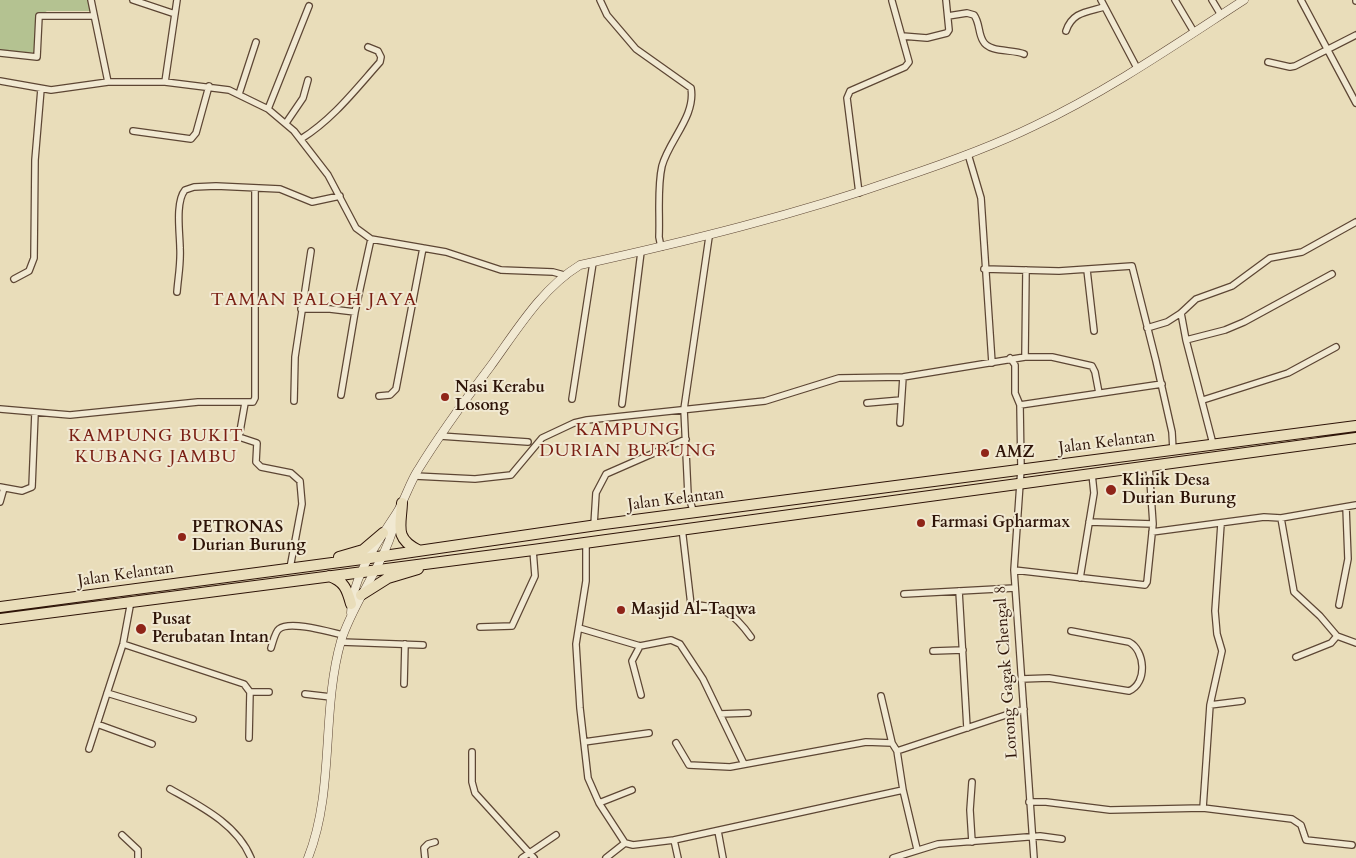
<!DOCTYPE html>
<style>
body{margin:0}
canvas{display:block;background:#e9ddba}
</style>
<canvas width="1356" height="858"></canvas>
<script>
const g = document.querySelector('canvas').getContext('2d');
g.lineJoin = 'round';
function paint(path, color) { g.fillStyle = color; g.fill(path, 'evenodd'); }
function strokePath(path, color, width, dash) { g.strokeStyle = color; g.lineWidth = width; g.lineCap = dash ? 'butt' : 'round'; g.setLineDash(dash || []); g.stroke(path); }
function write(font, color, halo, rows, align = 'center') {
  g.font = font + ' Cardo,serif'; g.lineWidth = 4; g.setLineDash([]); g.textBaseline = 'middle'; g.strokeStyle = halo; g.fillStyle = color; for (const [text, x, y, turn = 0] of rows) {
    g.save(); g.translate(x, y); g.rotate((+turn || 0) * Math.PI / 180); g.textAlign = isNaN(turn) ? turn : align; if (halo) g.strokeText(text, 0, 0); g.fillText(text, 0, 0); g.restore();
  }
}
const green = new Path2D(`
 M0,0H88L91,11H47L35,18L36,53L0,50Z`);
const minor = new Path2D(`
 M91,0L108,82
 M133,0L175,14
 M600,0L607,15L636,49L691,88C696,116 669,140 662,166C657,188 660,214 659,237L661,247
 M1101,0L1137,68
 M1175,0L1194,32
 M1212,0L1221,15
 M1301,0L1356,103
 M1356,0V1
 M948,16L967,13L974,15C980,23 978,33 983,41C989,53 1013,49 1024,54
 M1066,31C1072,12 1087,12 1104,7
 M902,36L927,38L947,33L949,30L946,0
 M0,53L37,57L39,16H94
 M1268,62L1290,67L1295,66L1356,35
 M0,81L51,90L108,82H165L229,90L268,109L294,131L328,175L356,228L371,239L446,252L501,270L553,272L564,275
 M165,82L177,0
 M239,94L256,42
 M268,109L309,6
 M286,123L303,98L308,80
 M133,131L191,139L196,133L209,86
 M301,139C333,119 355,90 380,62L381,57L378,51L368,47
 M968,154L981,198L992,363
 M859,193L847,98L850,91L905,67L909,62L892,1
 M984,269L1059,271L1132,266L1156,361L1172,432L1173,450
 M1087,270L1094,331
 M14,279L29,271L34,258L35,160L41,89
 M177,292C178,278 181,263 180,248C180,234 175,202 185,190L194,187L216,186L280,189L312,202L340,196
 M301,309H330L355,312
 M1181,313L1186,340
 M1147,328L1167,322L1181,313L1196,299L1232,286L1270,258L1302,252L1356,222
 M1025,357L1026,270
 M1010,358L1015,365V393L1020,405L1021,469L1014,570L1034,858
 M341,395L355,312L371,239
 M379,396L390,395L396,389L423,248
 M572,399L593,263
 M1203,400L1288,373L1336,347
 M294,401L295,357L311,251
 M245,403L239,437L257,443L256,462L261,467L291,473L300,481L302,504L290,568
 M867,403L901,400
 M622,404L641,252
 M1020,405L1162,384
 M0,409L70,415L198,402H253L255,398V188
 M900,423L903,377
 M440,436L528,442
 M1213,444L1186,340L1225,330L1244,322L1332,274
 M415,476L475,479L511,475L542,438L574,423L587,420L765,401L839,378L903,377L1025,357H1052L1092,366L1095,372L1099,393
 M0,487L22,491L32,487L35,413
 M0,502L4,488
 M694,513L688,495L684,409L709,237
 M1281,518L1294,592L1320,616L1337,636L1331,643L1296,657
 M1089,522L1153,524
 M594,525L596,493L606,474L686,439
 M682,528L691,605C722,605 734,613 751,637
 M1152,532L1264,517L1281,518L1356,505
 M586,542V581L576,644L580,708L588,778L599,803L625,843
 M1014,570L1145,585L1147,582L1153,524L1149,466
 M1080,578L1094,493L1092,474
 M959,591L967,728
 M904,594L1015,588
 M1339,605L1348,559L1346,507
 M480,627L512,626L535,576L533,550
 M579,628L640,646L671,640L680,644L703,679L744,764
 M1337,636L1356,643
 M341,642L423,645
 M123,644L244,684L250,692L249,738
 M640,646L632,661L641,695
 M271,648C273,642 275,632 279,629C290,620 330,632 343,635
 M933,651L963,650
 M1021,679L1049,678L1129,691C1148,683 1145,650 1129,642L1071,631
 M404,684L405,644
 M250,692H269
 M107,693L193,719
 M305,694L331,697
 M881,696L892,743
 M1210,705L1222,651L1217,634L1215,611L1221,524
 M720,714L748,713
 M97,724L152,744
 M584,742L649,733
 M676,743L689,765L730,767L866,742L892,743L897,751L903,790L917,849
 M89,749L123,644L131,601
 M897,751L1024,709
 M472,752V782L475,793L534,858
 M972,782L970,810L972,842
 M170,789C200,806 237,824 251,858
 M1029,802H1046L1110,810L1203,808L1210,705L1242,701
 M599,803L632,790
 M1203,808L1292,819L1301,825L1306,840L1352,845
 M718,831L723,858
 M122,835L138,850V858
 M674,840L678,858
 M425,858L424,848L428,844L435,842
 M522,858L556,835
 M606,858L625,843L633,845L674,840L903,790
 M893,858L938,844L1040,836L1062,839`);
const tertiary = new Path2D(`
 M351,613C351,578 378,542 396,514C405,500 409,484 418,470C440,434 465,400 490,367C517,330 541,289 580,265C689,241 795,215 901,178C946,163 991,147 1034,126C1108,91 1176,44 1244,0
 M308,858C335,790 321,711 341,641C354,599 389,558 396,516`);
const trunk = new Path2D(`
 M402,503C401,526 394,538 418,550
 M339,557L363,550L383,533
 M329,576C344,581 347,589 351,604
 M361,595L388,578L418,569
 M0,607L370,558L604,524L1356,426
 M0,619L533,550L1356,438`);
const markers = [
 [445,397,5,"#8f2418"],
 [985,453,5,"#8f2418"],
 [1111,490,6,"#8f2418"],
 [921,523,5,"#8f2418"],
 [182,537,5,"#8f2418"],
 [621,610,5,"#8f2418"],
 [141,629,6,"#8f2418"]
];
const poiNames = [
 ["Nasi Kerabu",455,388],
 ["Losong",455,406],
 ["AMZ",995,453],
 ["Klinik Desa",1122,481],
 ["Durian Burung",1122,499],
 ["Farmasi Gpharmax",931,523],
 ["PETRONAS",192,528],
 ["Durian Burung",192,546],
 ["Masjid Al-Taqwa",631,610],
 ["Pusat",152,620],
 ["Perubatan Intan",152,638]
];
const streetNames = [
 ["Jalan Kelantan",1107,443,-7],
 ["Jalan Kelantan",676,500,-7],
 ["Jalan Kelantan",126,575,-8],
 ["Lorong Gagak Chengal 8",1007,672,-94]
];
const neighbourhoodNames = [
 ["TAMAN PALOH JAYA",314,301],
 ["KAMPUNG",628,431],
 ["DURIAN BURUNG",628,452],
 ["KAMPUNG BUKIT",156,437],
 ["KUBANG JAMBU",156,458]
];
paint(green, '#b4c291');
strokePath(minor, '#5d4634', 8);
strokePath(tertiary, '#5d4634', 9);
strokePath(trunk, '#2e1408', 12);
strokePath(minor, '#f1e9d2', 5.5);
strokePath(tertiary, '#f1e9d2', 8);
strokePath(trunk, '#e9ddba', 10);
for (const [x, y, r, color] of markers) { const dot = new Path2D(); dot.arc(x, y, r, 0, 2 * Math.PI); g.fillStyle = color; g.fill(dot); strokePath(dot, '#f1e9d2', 2); }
write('bold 16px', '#2e1408', '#f1e9d2', poiNames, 'left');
write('16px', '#2e1408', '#f1e9d2', streetNames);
g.letterSpacing = '1px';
write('18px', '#7a1f14', '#f1e9d2', neighbourhoodNames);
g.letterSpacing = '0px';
</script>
